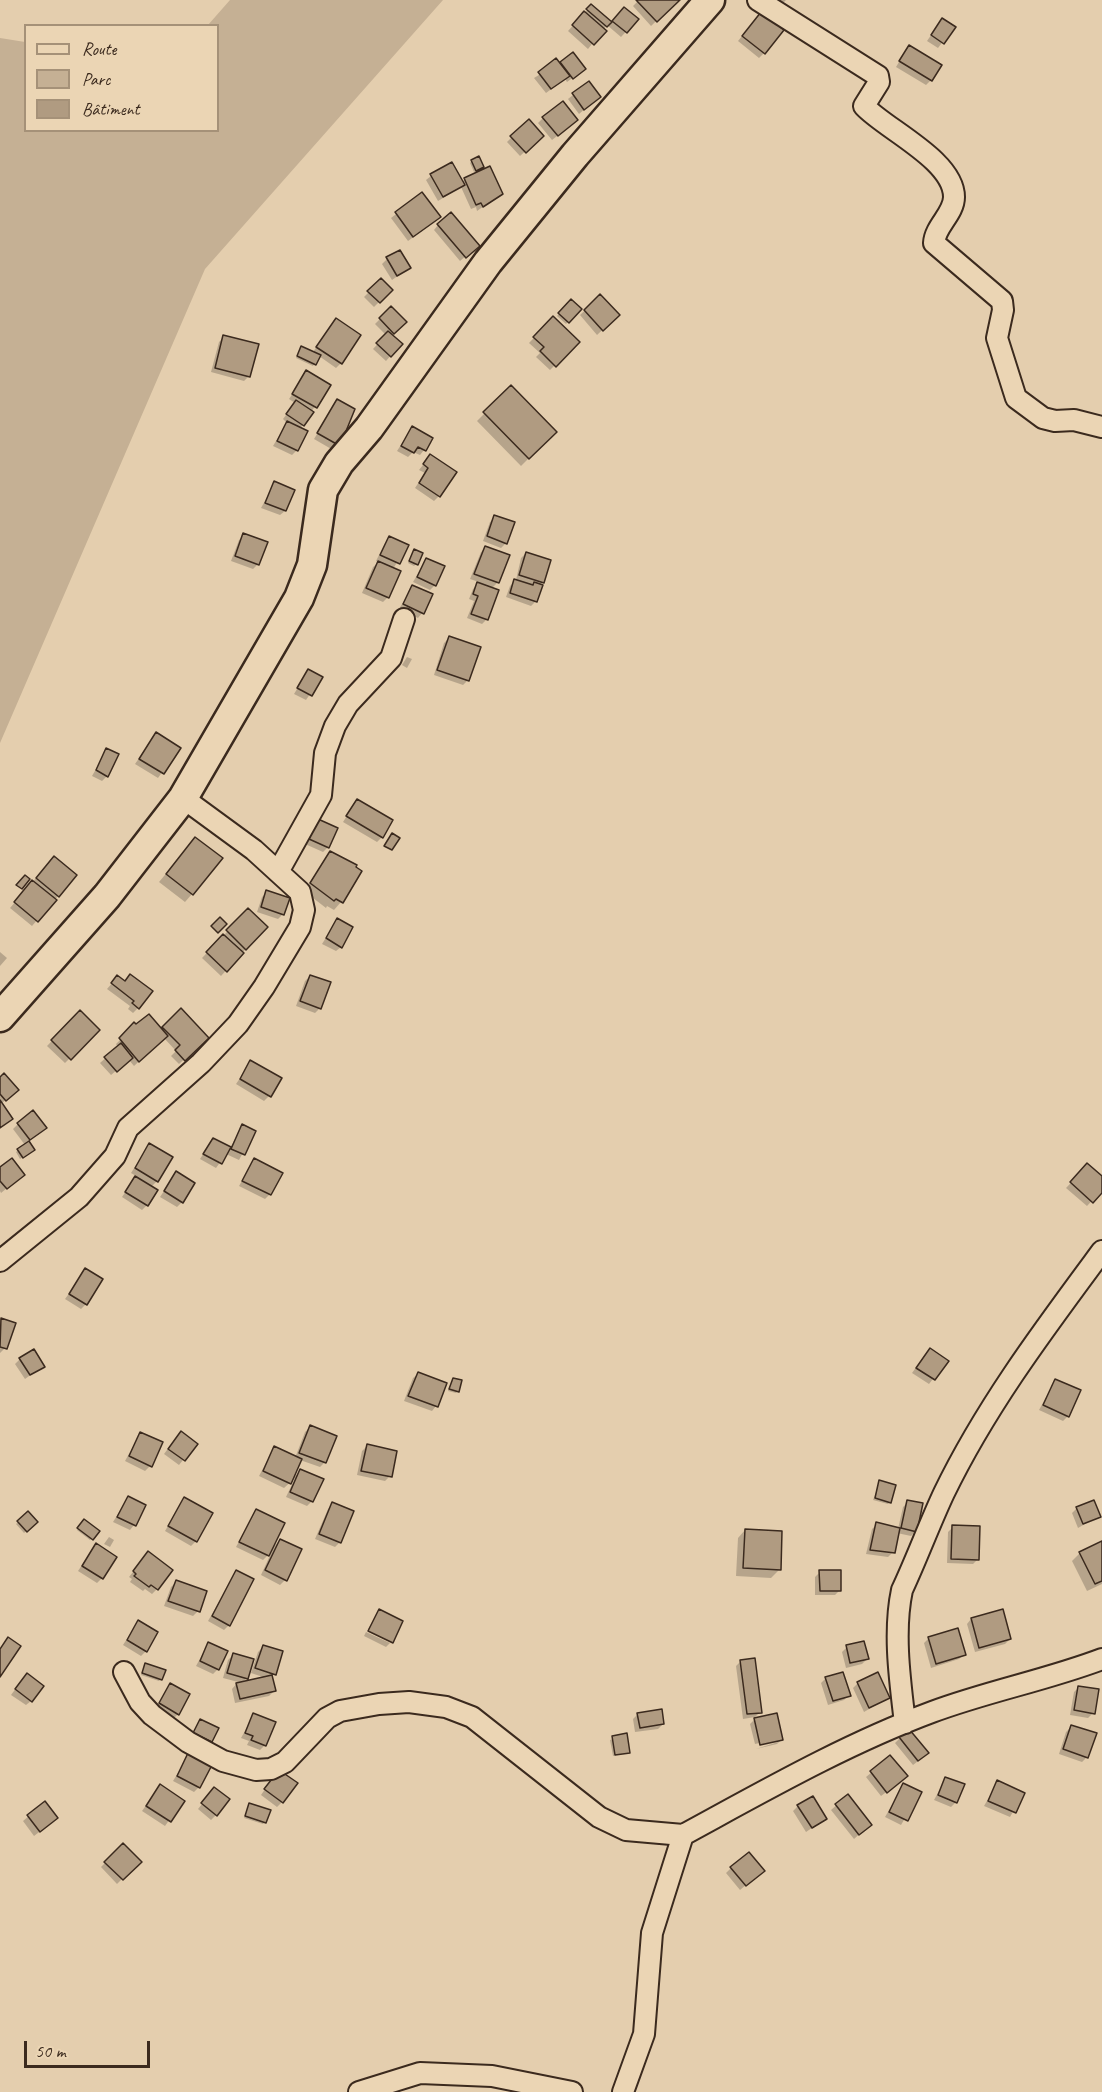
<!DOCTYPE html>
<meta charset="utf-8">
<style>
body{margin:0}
#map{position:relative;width:1102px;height:2092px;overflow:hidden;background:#e4ceae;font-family:Caveat,sans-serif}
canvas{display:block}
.legend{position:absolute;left:24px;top:24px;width:195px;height:108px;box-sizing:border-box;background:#ebd5b4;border:2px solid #a59178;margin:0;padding:8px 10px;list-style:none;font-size:18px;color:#3b2a1e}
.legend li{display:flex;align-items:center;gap:12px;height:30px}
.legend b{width:30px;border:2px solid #a59178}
.scale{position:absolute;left:24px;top:2041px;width:126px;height:27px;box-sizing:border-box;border:3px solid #3b2a1e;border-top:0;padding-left:8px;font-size:18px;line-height:21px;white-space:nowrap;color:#3b2a1e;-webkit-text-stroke:4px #ebd5b4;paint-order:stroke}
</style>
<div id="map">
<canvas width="1102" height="2092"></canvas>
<ul class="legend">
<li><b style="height:8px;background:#ebd5b4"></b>Route</li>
<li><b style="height:16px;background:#c5b094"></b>Parc</li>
<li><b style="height:16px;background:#b09b81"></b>Bâtiment</li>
</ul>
<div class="scale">50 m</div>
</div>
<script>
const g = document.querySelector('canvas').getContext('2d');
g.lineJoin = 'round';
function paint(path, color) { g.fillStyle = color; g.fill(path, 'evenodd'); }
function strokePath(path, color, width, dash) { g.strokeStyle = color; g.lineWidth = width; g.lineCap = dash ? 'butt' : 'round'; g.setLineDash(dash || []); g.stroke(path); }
const green = new Path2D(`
 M230,0H443L205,269L0,743V38L25,42L26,130H218V26L208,25Z`);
const shadow = new Path2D(`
 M639,0H678L651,26L633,6Z
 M777,0H786L782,4Z
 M591,6L611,23L624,9L637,20L621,37L607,25L588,49L568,31Z
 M756,19L764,53L759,58L738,41Z
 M938,25L953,28L938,48L927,41Z
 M905,52L931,80L926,85L896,67Z
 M573,54L579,73L567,82L565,79L546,93L534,78Z
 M588,83L599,97L579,114L568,99Z
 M543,118L571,125L552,140L538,123Z
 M528,121L542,136L520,156L507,142Z
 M472,161L481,169L474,172L470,163Z
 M431,176L461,183L465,179L501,194L477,211L476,207L471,209L461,187L438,201L426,180Z
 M422,194L434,222L408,241L391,218Z
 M438,225L473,250L460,261L434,230Z
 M387,259L409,268L392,280L382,264Z
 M381,280L391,290L374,307L364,297Z
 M600,296L618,315L597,335L580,315Z
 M571,301L580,309L566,324L557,316Z
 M391,308L404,322L391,335L401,344L386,361L373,349L386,335L375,324Z
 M553,318L578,342L550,370L536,357L540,353L529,343Z
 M331,325L341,363L336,368L319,356L313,366L296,358L300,349L313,352Z
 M224,337L249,376L244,381L211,372L219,342Z
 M307,372L329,385L300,429L297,450L292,455L273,446L287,423L283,419L295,403L289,399Z
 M511,387L555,432L521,466L477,421Z
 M337,401L338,445L333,450L314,439Z
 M412,428L424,450L420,455L413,452L408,457L397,451Z
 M430,456L439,496L434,501L415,488L425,473L419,470Z
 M275,483L285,511L280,515L261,508Z
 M495,517L506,543L501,548L483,541L490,522Z
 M244,535L258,564L253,569L231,561L239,540Z
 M390,538L407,546L393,569L388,597L383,602L362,593L373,567L379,562L376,561L385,543Z
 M486,547L498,582L491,589L487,619L482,624L467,618L474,601L469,599L473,589L479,582L470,579L481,552Z
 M413,553L416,564L414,566L408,563Z
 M526,553L542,582L536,601L531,606L506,597L510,586L516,580L521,558Z
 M426,560L435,585L430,590L413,582Z
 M413,586L422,613L418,618L399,609Z
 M449,638L468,680L463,685L434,675L444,643Z
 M407,657L412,659L407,668L402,665Z
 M308,671L321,678L306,700L294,694Z
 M156,734L179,748L158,778L135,764Z
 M107,750V776L102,781L92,776Z
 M357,800L382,837L377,842L343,822Z
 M319,821L328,847L323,852L305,844Z
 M195,839L192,894L185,902L159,882Z
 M330,853L341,902L334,910L327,906L326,908L304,891Z
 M49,863L58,896L32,926L10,908Z
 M267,892L283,914L278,919L257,912L262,897Z
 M248,910L266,927L221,976L202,958Z
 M337,920L341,947L336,951L322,944Z
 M0,952L7,958L0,966Z
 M310,976L320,1008L315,1013L296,1006L305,981Z
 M113,982H125L138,1008L133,1013L128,1009L130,1006L107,989Z
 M181,1010L207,1038L179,1064L171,1056L176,1051L164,1038L134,1066L129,1060L111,1075L100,1063L118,1047L116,1044L122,1038L161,1030Z
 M80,1012L98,1030L65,1063L47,1046Z
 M251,1062L269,1096L264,1101L236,1084Z
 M0,1079L12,1094L1,1104L11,1119L0,1128Z
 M18,1124L40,1133L28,1142L33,1150L20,1159L16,1152L25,1145L13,1129Z
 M242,1126L254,1132L239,1160L226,1154L216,1168L200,1159L213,1139L230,1148Z
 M149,1145L157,1181L151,1187L147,1205L142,1210L122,1197L136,1176L131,1173Z
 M254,1160L270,1194L265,1199L239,1186Z
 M1088,1165L1102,1178V1190L1087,1206L1066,1188Z
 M0,1169L18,1179L1,1193L0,1191Z
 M176,1173L182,1202L177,1207L160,1197Z
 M86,1270V1304L81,1309L65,1299Z
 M1,1319L5,1348L0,1353V1320Z
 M925,1355L947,1361L929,1384L912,1373Z
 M20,1359L43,1366L25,1379L15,1364Z
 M418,1374L445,1384L436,1406L432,1411L404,1401L413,1378Z
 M453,1379L458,1391L456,1393L448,1391Z
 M1055,1381L1068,1416L1063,1421L1039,1410Z
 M310,1427L325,1462L320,1467L300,1460L291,1480L301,1470L312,1501L307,1506L286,1497L295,1478L284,1488L259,1476L274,1448L295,1458L305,1432Z
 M140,1434L150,1466L145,1471L125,1461Z
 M176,1438L196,1444L179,1465L164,1454Z
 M367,1446L390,1476L385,1481L357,1475L362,1451Z
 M880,1482L890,1502L888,1504L873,1500Z
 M128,1498L134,1525L130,1530L113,1522Z
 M184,1499L196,1541L191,1546L165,1531Z
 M908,1502L916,1531L911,1536L897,1533L893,1552L888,1557L866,1554L872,1529L877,1524L898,1529L903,1507Z
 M333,1504L340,1542L335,1547L315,1539L328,1509Z
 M1077,1508L1099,1516L1078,1528L1072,1513Z
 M256,1510L271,1549L280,1540L285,1580L280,1585L261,1575L272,1551L263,1560L236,1547Z
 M28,1513L36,1522L24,1533L16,1524Z
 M84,1521L98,1531L90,1540L77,1530Z
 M953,1527L978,1559L973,1564L947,1563L948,1532Z
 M745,1530L779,1570L771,1578L736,1576L738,1538Z
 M109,1537L114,1540L110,1547L104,1544Z
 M1102,1542V1584L1087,1591L1072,1561L1080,1553Z
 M92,1550L102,1578L97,1583L78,1571Z
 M144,1558L157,1589L152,1594L145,1589L143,1591L130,1582L132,1579L129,1577Z
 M236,1572L229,1625L224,1630L208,1621Z
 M820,1572L840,1590L835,1595H815V1577Z
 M176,1582L198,1611L193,1616L164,1606L171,1587Z
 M379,1611L392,1641L368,1629Z
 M971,1619L1010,1639L1005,1644L975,1652L967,1624Z
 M138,1622L146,1651L141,1656L123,1645Z
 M366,1632L390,1643L386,1647L364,1636Z
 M929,1638L964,1654L959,1659L931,1668L924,1643Z
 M208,1644L218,1669L213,1674L196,1666Z
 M263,1647L274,1674L271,1677L274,1691L269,1696L235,1703L232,1689L238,1682L223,1678L228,1660L233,1655L247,1678L242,1683L266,1678L251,1673L258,1652Z
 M847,1647L867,1659L862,1664L846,1668L842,1652Z
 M741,1661L760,1712L755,1717L743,1719L736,1666Z
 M145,1665L161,1679L159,1681L141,1675Z
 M826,1678L849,1695L844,1700L828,1705L821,1683Z
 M22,1680L31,1701L26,1705L11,1695Z
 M858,1683L888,1698L864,1712L853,1688Z
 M170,1685L178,1714L173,1719L155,1709Z
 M1079,1687L1093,1713L1088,1718L1070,1715L1074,1692Z
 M638,1714L663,1724L658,1729L635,1732L633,1719Z
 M254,1715L265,1745L260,1750L247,1745L249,1741L241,1738Z
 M755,1719L782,1739L777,1744L756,1749L778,1742V1739L755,1744L750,1724Z
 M200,1721L217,1729L206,1747L189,1738Z
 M1071,1727L1087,1757L1082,1762L1059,1754L1066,1732Z
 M626,1735L629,1752L613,1756L610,1740Z
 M900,1738L922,1758L913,1765L895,1743Z
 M189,1755L199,1787L194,1792L173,1781Z
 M890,1757L901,1781L881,1796L866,1777Z
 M274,1776L282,1802L277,1807L261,1795Z
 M946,1778L956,1802L951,1807L934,1800Z
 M998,1782L1023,1794L1010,1817L984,1806Z
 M904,1785L920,1793L901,1825L885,1817Z
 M160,1786L183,1801L165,1826L142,1811Z
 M210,1794L216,1815L211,1820L198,1809Z
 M847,1796L865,1829L854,1839L831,1810Z
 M44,1803L51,1823L34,1836L23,1821Z
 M250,1805L265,1822L263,1824L244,1818Z
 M798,1806L825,1819L806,1832L793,1811Z
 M123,1845L139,1862L117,1884L101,1867Z
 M731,1868L758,1875L740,1890L726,1873Z`);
const building = new Path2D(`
 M636,0H680L657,22Z
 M591,4L612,22L607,27L586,9Z
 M624,7L639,19L627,33L612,21Z
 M584,11L607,31L594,45L572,25Z
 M761,12L784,30L765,54L742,36Z
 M942,18L956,27L944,44L931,35Z
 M909,45L942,65L932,81L899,61Z
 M573,52L586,69L573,79L560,62Z
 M556,58L570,76L551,89L538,72Z
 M589,81L601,97L584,110L572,93Z
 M563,101L578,120L558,136L542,117Z
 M529,119L544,136L526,153L510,136Z
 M479,156L484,167L476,171L471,160Z
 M452,162L465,185L443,197L430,174Z
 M490,166L503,194L483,207L481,203L476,205L464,178Z
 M422,192L441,217L413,237L395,212Z
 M451,212L480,246L466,258L437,224Z
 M400,250L411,268L397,276L386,257Z
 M381,278L393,290L380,303L367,291Z
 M600,294L620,315L603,331L584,310Z
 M571,299L582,309L569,323L558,313Z
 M391,306L407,322L394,334L379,318Z
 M553,316L580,342L556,367L540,351L544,347L533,337Z
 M336,318L361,335L342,364L316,347Z
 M388,331L403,344L391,357L376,343Z
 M223,335L259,344L250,377L215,368Z
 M301,346L321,355L316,365L297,356Z
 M306,370L331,385L317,408L292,394Z
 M511,385L557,432L529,459L483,412Z
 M337,399L355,409L340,446L317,433Z
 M296,400L314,412L304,426L286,414Z
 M287,421L308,431L298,451L277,441Z
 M412,426L433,438L426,451L418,447L414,453L401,446Z
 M430,454L457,472L440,497L419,483L428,468L423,464Z
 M274,481L295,490L286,511L265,503Z
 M494,515L515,522L507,544L487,536Z
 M243,533L268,542L259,565L235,556Z
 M389,536L409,545L400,564L380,555Z
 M485,546L510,555L499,583L474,574Z
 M414,549L423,553L418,565L409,561Z
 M526,552L551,560L544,583L519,575Z
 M426,558L445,566L436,586L417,577Z
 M378,561L401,571L389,598L366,588Z
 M514,579L533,585L534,582L543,585L537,602L510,593Z
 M477,582L499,590L488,620L471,614L478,596L473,594Z
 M412,585L433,594L424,614L403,604Z
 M449,636L481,647L469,681L437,670Z
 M308,669L323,677L312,696L297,688Z
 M156,732L181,748L164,774L139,759Z
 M106,748L119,754L108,777L96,770Z
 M357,799L393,820L383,838L346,816Z
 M318,819L338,828L329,848L309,839Z
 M392,833L400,838L392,850L384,846Z
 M195,837L223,858L193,895L166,874Z
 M330,851L357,865L356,867L362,871L343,903L336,899L334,901L310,883Z
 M54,856L77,875L59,897L36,878Z
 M25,875L30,879L22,889L16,885Z
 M32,880L57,900L38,922L14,902Z
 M266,890L290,898L284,915L261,907Z
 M248,908L268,927L246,950L226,930Z
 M220,917L227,924L218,933L211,926Z
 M337,918L353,927L342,948L326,938Z
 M223,934L244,953L227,972L206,952Z
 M130,974L153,991L139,1009L132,1003L134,1001L111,983L117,975L125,981Z
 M310,975L331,982L321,1009L300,1001Z
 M181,1008L209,1038L185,1061L175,1050L180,1045L162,1027Z
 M80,1010L100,1030L71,1060L51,1040Z
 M149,1014L168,1036L139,1062L119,1038L134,1022L136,1024Z
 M121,1043L133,1058L117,1072L104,1057Z
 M250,1060L282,1078L271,1097L240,1079Z
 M4,1073L19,1090L6,1101L0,1094V1077Z
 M0,1100L13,1119L0,1128Z
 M33,1110L47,1128L30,1140L17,1123Z
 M242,1124L256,1131L245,1155L231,1149Z
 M213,1138L231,1147L222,1164L203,1154Z
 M29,1141L35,1150L23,1158L17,1149Z
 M149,1143L173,1157L158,1182L135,1168Z
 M12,1158L25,1175L7,1189L0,1181V1167Z
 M254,1158L283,1173L271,1195L242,1181Z
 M1087,1163L1102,1176V1193L1093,1203L1070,1182Z
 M176,1171L195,1183L183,1203L164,1191Z
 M135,1176L158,1190L148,1206L125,1192Z
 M85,1268L103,1279L87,1305L69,1294Z
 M1,1318L16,1323L7,1349L0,1347Z
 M930,1348L949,1361L935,1380L916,1368Z
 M34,1349L45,1367L30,1375L19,1358Z
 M418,1372L447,1383L438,1407L408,1396Z
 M453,1378L462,1380L459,1392L449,1389Z
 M1055,1379L1081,1390L1069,1417L1043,1405Z
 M310,1425L337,1436L326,1463L299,1453Z
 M181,1431L198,1444L185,1461L168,1449Z
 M140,1432L163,1442L152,1467L129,1456Z
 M367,1444L397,1451L392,1477L361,1471Z
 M274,1446L302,1459L291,1484L263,1471Z
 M300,1469L324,1479L313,1502L290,1492Z
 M879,1480L896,1485L891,1503L875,1498Z
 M128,1496L146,1505L136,1526L117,1517Z
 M184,1497L213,1513L197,1542L168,1526Z
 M907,1500L923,1503L917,1532L901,1528Z
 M1094,1500L1101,1517L1083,1524L1076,1507Z
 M332,1502L354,1511L341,1543L319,1534Z
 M256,1509L285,1523L269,1556L239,1542Z
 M28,1511L38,1522L27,1532L17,1521Z
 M84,1519L100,1531L93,1540L77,1528Z
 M876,1522L900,1528L895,1553L870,1550Z
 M952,1525L980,1526L979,1560L951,1559Z
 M745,1529L782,1531L781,1570L743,1568Z
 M280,1539L302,1549L287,1581L265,1570Z
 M1102,1541V1581L1095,1584L1079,1552Z
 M96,1543L117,1557L103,1579L82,1566Z
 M148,1551L173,1570L158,1590L151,1585L149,1587L134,1576L136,1574L133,1571Z
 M236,1570L254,1579L230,1626L212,1616Z
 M819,1570H841V1591H820Z
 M176,1580L207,1591L200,1612L168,1601Z
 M379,1609L403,1621L393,1643L368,1631Z
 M1003,1609L1011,1639L979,1648L971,1618Z
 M138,1620L158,1632L147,1652L127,1640Z
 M958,1628L966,1655L936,1664L928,1637Z
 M8,1637L21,1646L0,1677V1649Z
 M864,1641L869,1659L850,1663L846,1645Z
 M208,1642L228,1651L219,1670L200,1661Z
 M263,1645L283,1651L276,1675L255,1668Z
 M233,1653L254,1659L248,1679L227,1673Z
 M755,1658L762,1713L747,1714L740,1660Z
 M145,1663L166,1670L162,1680L142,1673Z
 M843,1672L851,1696L833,1701L825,1677Z
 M878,1672L890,1698L869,1708L857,1682Z
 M27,1673L44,1686L32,1702L15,1689Z
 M272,1675L276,1691L240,1699L236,1683Z
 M170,1683L190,1694L179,1715L159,1703Z
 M1078,1686L1099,1689L1095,1714L1074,1710Z
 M662,1709L664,1724L640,1728L637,1713Z
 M253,1713L276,1722L266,1746L251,1740L253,1736L245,1733Z
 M777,1713L783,1740L760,1745L754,1718Z
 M200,1719L219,1728L212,1742L193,1733Z
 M1071,1725L1097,1733L1088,1758L1063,1749Z
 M909,1729L929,1753L918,1761L899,1737Z
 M627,1733L630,1753L615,1755L612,1736Z
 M188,1753L212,1765L200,1788L177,1776Z
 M890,1755L908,1776L887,1793L870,1771Z
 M279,1770L298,1783L283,1803L264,1789Z
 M945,1777L965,1784L957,1803L938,1795Z
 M997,1780L1025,1793L1016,1813L988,1801Z
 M903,1783L922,1792L908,1821L889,1812Z
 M160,1784L185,1801L171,1822L146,1806Z
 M214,1787L230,1799L217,1816L201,1803Z
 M848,1794L872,1825L859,1835L835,1804Z
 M813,1796L827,1819L812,1828L797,1805Z
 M45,1801L58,1818L40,1832L27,1815Z
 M249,1803L271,1810L266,1823L245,1816Z
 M123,1843L142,1862L123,1880L104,1862Z
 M749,1852L765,1871L746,1886L730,1867Z`);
const street = new Path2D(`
 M758,0L878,76L879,82L864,106C885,129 954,160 954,197C954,214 935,226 934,243L1002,301L1003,310L997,338L1016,398L1043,418L1055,421L1074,420L1102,427
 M278,872L321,795L325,753L335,726L348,704L391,658L404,619
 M0,1261L79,1197L115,1156L128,1128L201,1063L238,1024L264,987L300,927L304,910L300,892L254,850L183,798
 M124,1672L140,1702L152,1715L188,1742L223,1761L256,1770L271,1769L285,1762L327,1718L340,1711L379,1704L409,1702L446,1707L472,1717L599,1817L626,1830L683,1835
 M905,1723C900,1681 893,1632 902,1590C917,1558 929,1525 944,1493C986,1406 1045,1328 1102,1251
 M359,2092L420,2073L492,2076L572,2092
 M623,2092L644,2034L652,1933L683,1835C764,1791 846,1744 932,1712C988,1691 1047,1680 1102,1659`);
const secondary = new Path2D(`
 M0,1017L107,896L183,798L299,598L312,565L323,490L339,463L369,428L488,262L575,155L710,0`);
paint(green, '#c5b094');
paint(shadow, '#0003');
paint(building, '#b09b81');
strokePath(building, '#3b2a1e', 1.5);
strokePath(street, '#3b2a1e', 24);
strokePath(secondary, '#3b2a1e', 33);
strokePath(street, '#ebd5b4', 20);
strokePath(secondary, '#ebd5b4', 28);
</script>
